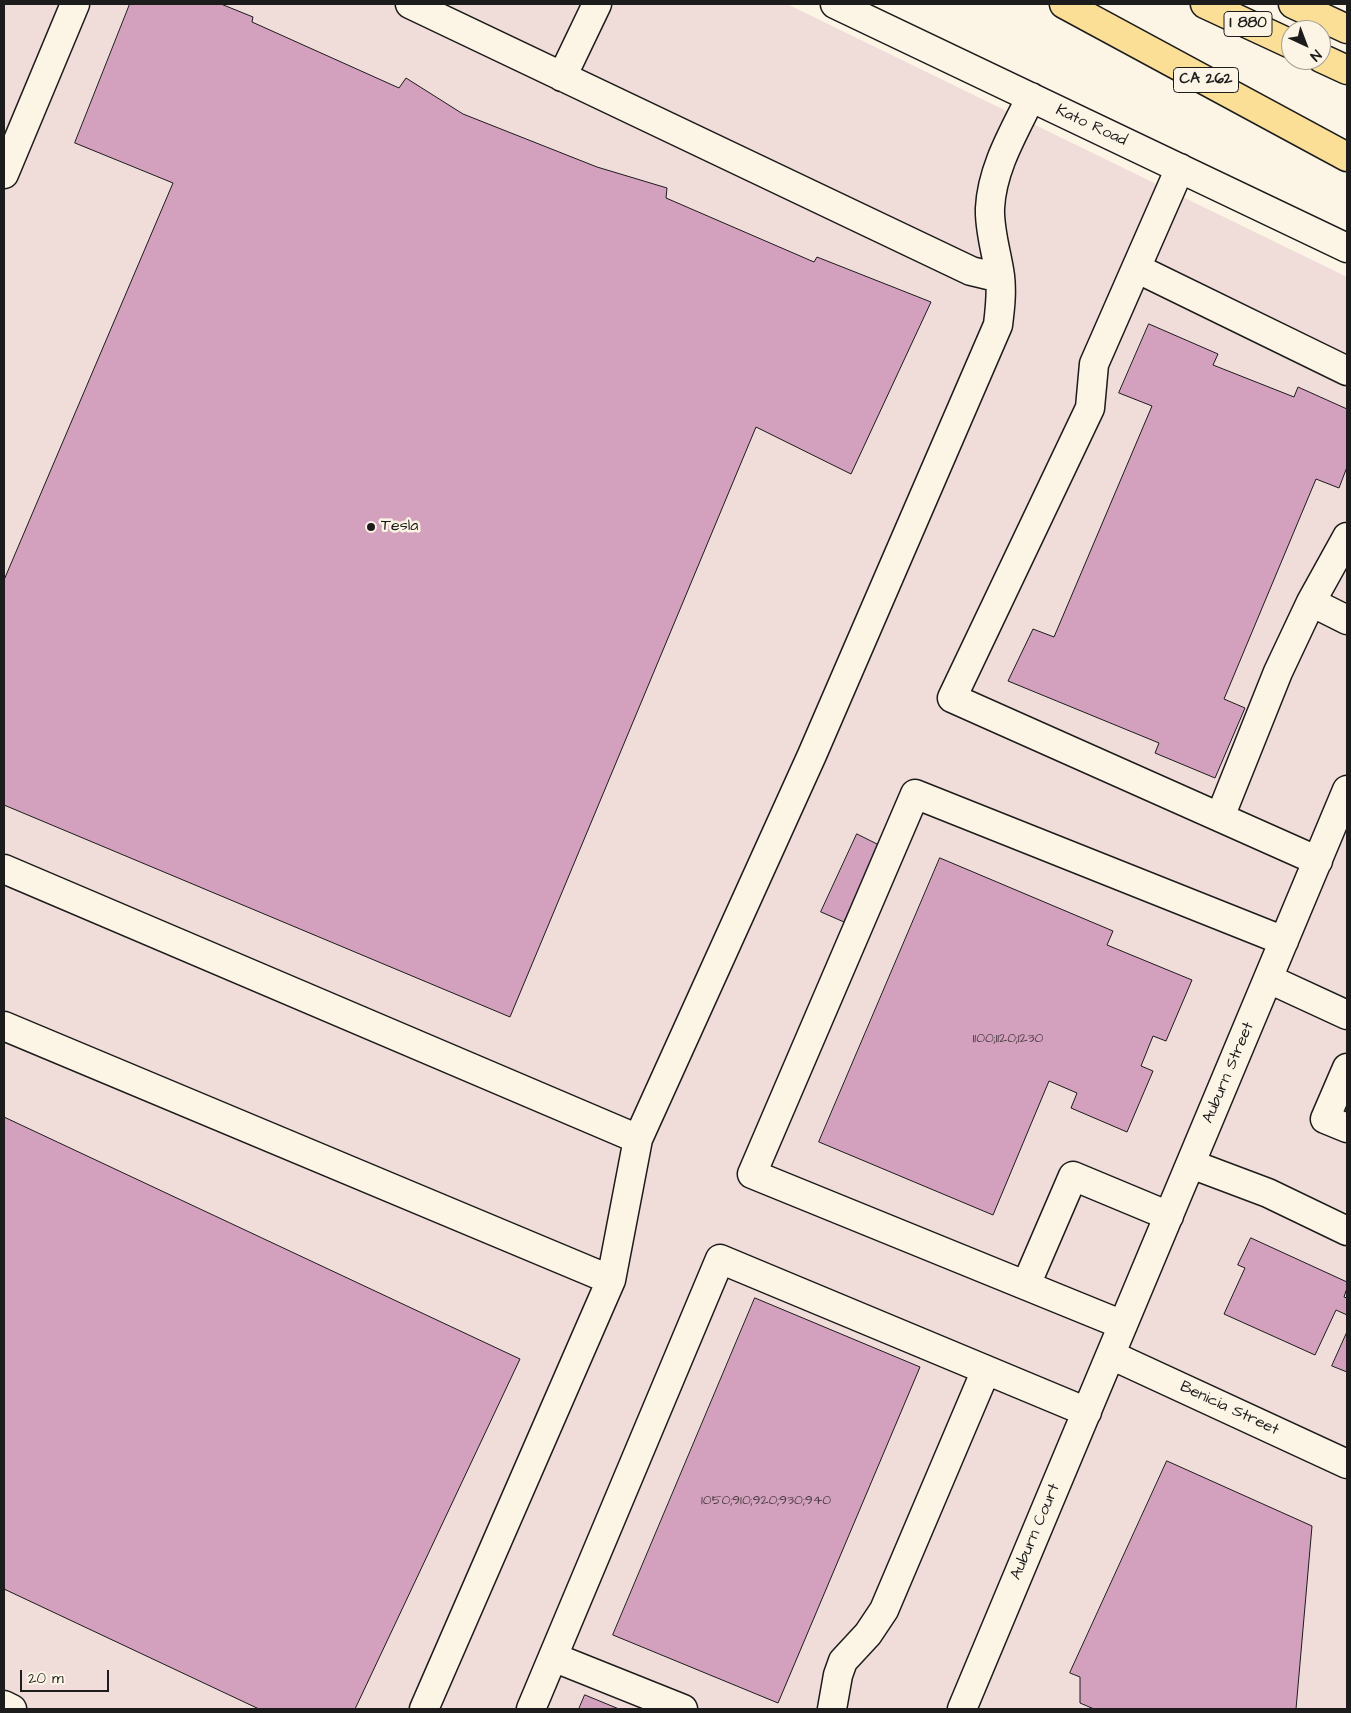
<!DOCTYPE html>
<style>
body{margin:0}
#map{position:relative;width:1351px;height:1713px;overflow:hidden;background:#fcf5e5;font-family:"Architects Daughter",sans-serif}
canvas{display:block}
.frame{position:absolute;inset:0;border:5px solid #1c1c1c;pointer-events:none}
.north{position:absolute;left:1281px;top:20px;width:50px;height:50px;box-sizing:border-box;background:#fcf5e5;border:1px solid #a29e95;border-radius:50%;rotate:137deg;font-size:14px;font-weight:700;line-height:20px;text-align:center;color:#1c1c1c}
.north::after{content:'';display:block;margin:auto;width:18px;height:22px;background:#1c1c1c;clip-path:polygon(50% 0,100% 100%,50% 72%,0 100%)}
.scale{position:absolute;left:20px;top:1670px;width:89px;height:22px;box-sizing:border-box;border:2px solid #1c1c1c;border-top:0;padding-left:6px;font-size:15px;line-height:18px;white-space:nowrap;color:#1c1c1c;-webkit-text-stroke:4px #fcf5e5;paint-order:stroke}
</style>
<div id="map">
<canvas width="1351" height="1713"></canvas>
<div class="frame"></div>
<div class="north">N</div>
<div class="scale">20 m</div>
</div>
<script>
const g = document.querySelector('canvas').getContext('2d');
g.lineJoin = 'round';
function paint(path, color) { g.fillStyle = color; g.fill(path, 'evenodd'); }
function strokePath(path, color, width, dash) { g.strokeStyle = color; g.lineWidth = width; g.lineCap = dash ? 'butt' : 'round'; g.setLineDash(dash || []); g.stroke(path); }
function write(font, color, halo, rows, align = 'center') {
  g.font = font + ' "Architects Daughter",sans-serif'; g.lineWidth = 5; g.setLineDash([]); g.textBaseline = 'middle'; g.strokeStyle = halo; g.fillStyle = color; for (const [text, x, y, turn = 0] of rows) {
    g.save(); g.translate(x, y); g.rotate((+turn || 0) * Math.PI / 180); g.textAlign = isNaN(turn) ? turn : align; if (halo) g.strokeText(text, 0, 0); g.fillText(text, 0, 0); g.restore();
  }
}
const built = new Path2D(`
 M4,4H787L1347,277V1709H4Z`);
const building = new Path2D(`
 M130,4H221L253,17L252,22L399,88L406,78L463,114L597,167L667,188L666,198L814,262L817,257L931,302L851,474L756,427L510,1017L4,805V580L173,183L75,143Z
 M1149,324L1218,354L1213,365L1294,397L1298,387L1347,409V467L1339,488L1316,479L1224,699L1245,708L1215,778L1155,753L1159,743L1008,681L1033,629L1054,637L1152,406L1119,393Z
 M857,834L879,845L844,922L821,912Z
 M940,858L1113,931L1107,945L1192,980L1166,1041L1153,1036L1141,1066L1153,1071L1127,1132L1071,1108L1077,1093L1049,1081L993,1215L819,1142Z
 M4,1117L520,1359L355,1709H259L4,1589Z
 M1251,1238L1347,1282V1288L1344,1297L1347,1298V1315L1336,1310L1315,1355L1224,1314L1245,1268L1238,1265Z
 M755,1298L920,1367L778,1703L613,1635Z
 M1347,1332V1372L1332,1366Z
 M1167,1461L1312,1526L1296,1709H1094L1080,1703V1677L1070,1673Z
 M585,1695L619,1709H579Z`);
const minor = new Path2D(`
 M410,4L971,271L1000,278
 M835,4L1347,248
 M562,77L597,4
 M1180,168L1094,364L1090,408L952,698L1318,861
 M4,174L75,4
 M1136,268L1347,371
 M1311,602L1347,620
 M1220,817L1278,672L1311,602L1347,537
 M4,869L638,1139L812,755L998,325C1000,309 1002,293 1000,276C997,254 989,230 990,208C992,168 1014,132 1031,97
 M1269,979L1347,1015
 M4,1026L611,1280L424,1709
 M1347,1068L1325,1119L1347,1128
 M1191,1164L1268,1193L1347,1231
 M611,1280L638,1139
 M1026,1285L1073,1176L1169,1216
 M1123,1325L752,1174L915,794L1284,941
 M1111,1355L1347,1464
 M553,1657L683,1709
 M4,1705L12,1709
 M531,1709L720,1259L1087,1412
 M832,1709L838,1675L843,1661L868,1634L884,1610L986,1370
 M962,1709L1347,790`);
const highway = new Path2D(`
 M1064,4L1347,157
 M1205,4L1291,44
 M1293,4L1347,29
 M1321,58L1347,70`);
const markers = [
 [371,527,5,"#1c1c1c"]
];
const numberNames = [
 ["1100;1120;1230",1008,1039],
 ["1050;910;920;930;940",766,1501]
];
const shields = [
 [1248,24,48],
 [1206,80,65]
];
const shieldNames = [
 ["I 880",1248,24],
 ["CA 262",1206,80]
];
const streetNames = [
 ["Kato Road",1091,126,25],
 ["Auburn Street",1229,1073,-67],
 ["Benicia Street",1229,1409,25],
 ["Auburn Court",1036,1532,-67]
];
const poiNames = [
 ["Tesla",381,527]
];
paint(built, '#f0dcd9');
paint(building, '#d3a1bd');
strokePath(building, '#1c1c1c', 1);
strokePath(minor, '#1c1c1c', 31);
strokePath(highway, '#1c1c1c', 31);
strokePath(minor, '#fcf5e5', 28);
strokePath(highway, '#fbdf96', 28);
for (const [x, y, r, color] of markers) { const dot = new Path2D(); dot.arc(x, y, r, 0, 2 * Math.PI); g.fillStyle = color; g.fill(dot); strokePath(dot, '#fcf5e5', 2); }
write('14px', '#4a3d44', null, numberNames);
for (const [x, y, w] of shields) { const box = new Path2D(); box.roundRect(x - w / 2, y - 12.5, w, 25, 4); g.fillStyle = '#fcf5e5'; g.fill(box); strokePath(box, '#1c1c1c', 1); }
write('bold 15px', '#1c1c1c', null, shieldNames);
write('16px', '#1c1c1c', '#fcf5e5', streetNames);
write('16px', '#1c1c1c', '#fcf5e5', poiNames, 'left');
</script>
